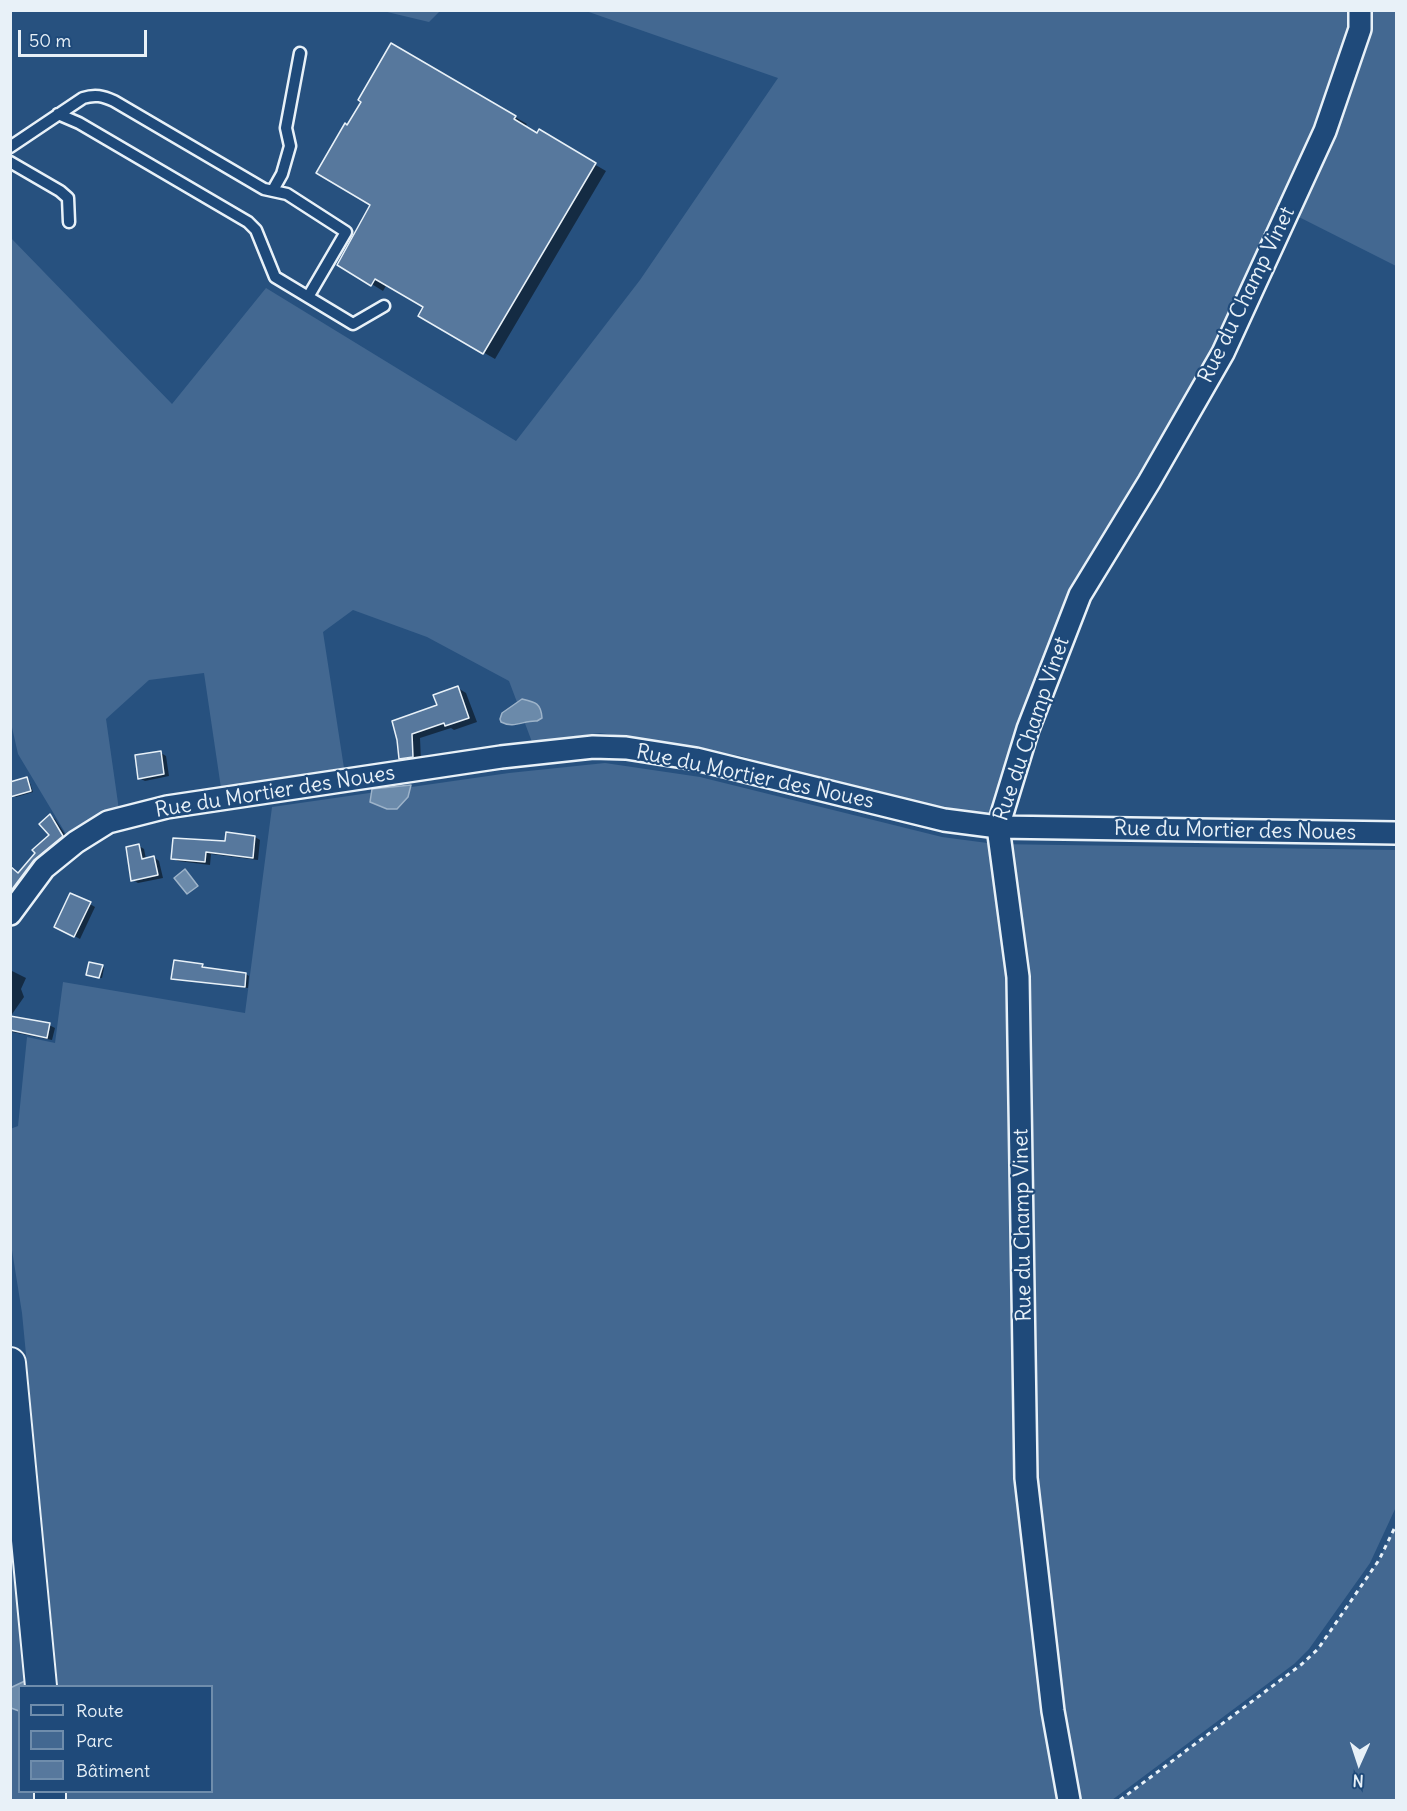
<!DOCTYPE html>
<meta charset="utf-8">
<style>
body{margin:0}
#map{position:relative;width:1407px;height:1811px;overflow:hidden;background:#27517f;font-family:Delius,sans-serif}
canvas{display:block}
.frame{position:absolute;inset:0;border:12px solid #e8f1f8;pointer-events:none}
.legend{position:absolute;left:18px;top:1685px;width:195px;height:108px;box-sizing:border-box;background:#1f4a7a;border:2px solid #6f8dac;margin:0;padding:8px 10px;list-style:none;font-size:18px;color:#e8f1f8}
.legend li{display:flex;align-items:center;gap:12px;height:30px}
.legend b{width:30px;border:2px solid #6f8dac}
.north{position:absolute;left:1329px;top:1733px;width:60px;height:60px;-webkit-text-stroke:4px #1f4a7a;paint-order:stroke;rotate:183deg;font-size:16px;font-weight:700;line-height:24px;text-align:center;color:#e8f1f8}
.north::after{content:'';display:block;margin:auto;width:21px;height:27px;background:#e8f1f8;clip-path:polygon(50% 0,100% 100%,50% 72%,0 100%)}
.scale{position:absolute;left:18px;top:30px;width:129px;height:27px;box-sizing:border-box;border:3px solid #e8f1f8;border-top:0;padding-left:8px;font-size:18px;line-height:21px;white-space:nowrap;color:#e8f1f8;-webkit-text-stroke:4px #1f4a7a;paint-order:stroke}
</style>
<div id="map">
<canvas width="1407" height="1811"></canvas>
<div class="frame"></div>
<ul class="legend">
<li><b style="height:8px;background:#1f4a7a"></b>Route</li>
<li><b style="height:16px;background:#436891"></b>Parc</li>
<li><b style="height:16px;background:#57789d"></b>Bâtiment</li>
</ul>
<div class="north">N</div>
<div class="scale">50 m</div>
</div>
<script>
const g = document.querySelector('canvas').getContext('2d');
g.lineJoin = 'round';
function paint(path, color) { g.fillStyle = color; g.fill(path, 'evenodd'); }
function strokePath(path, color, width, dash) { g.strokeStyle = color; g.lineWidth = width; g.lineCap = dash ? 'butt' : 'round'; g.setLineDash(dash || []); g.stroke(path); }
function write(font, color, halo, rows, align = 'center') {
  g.font = font + ' Delius,sans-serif'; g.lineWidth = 4.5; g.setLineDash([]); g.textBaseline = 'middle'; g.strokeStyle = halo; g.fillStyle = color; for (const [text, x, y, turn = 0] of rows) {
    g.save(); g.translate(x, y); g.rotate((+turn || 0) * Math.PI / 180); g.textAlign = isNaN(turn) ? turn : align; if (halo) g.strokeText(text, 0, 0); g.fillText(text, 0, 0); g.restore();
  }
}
const green = new Path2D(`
 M383,11H440L429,22Z
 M586,11H1396V266L1289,212L1080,595L1028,729L990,816L945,811L831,784L741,756L676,744L600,733L532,742L509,681L427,637L353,610L323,632L344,768L221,788L204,673L149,680L106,719L119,810L69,839L18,754L11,723L10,237L172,404L266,288L516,441L640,280L778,78Z
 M605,763L700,777L942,837L995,844L1396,850V1507L1370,1563L1309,1649L1294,1664L1112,1800H67L66,1792H212V1686H58L22,1313L11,1244L10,1129L18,1126L27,1037L55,1043L63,982L245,1013L272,807L509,773Z
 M10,1363L41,1686H20V1792H50V1800H11Z
 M1396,1525V1800H1120L1302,1664L1318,1649L1379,1560Z`);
const water = new Path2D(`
 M522,699C535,702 541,703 542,718L537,721C524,720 514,729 501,722L500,719L502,713Z
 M411,785L408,797L397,809H387L370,802L372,789Z
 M185,869L198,886L187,894L174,878Z
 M27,1680V1686H20L19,1711L11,1708L10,1688Z`);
const shadow = new Path2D(`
 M392,45L527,124L525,127L538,134L539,132L606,171L495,359L420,316L425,307L387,284L383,291L339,264L372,205L348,127Z
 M458,688L466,693L477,722L454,730L451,728L420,738L421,762L409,763L400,759L398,740Z
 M161,753L166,756L169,776L145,781L139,778Z
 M27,778L29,780L33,792L16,797L13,796Z
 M50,816L55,819L68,839L27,879L19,874L51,836Z
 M228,834L255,837L260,840L258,860L211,854L210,865L178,861L172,858L227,843Z
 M139,846L144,849L146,859L154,857L159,861L163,878L138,883L133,880Z
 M90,904L95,907L80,939L56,926Z
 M202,965L206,969L246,974L249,976L248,988L173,978Z
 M102,966L104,968L102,978L89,975Z
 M10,970L26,978L21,989L24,997L10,1017Z
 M10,1017L49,1025L55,1028L52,1040L12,1032L10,1044Z`);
const building = new Path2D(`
 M391,43L516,116L514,119L537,133L539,129L596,163L483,354L418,316L423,307L375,279L371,286L337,265L370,205L316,173L345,123L347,125L361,102L358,100Z
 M458,686L469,718L445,726L444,723L412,734L413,757L399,759L397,740L392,721L437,705L433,695Z
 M161,751L164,774L138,779L135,755Z
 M27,777L31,791L10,797V782Z
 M50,814L63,836L34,860L10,892V866L18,873L35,853L32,850L49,835L39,824Z
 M226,832L255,836L253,858L206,852L205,862L171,859L173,838L225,841Z
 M139,844L142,859L154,856L158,875L131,881L126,847Z
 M70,893L91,902L74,937L54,927Z
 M174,960L203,964L202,967L246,973L245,987L171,979Z
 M89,962L103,965L99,978L86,975Z
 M10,1016L50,1023L47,1038L10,1030Z`);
const path = new Path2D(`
 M1120,1800L1302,1664L1318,1649L1379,1560L1396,1525`);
const lane = new Path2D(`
 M58,114L79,123L248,222L256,230L275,277L353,324L384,306
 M10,147L83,98C95,94 103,96 114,101L264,189L287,194L346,232L308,297
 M10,162L60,191L68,198L69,222
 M273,190L282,174L290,146L286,128L300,53`);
const street = new Path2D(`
 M10,914L44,868L76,842L108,822L167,807L501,757L593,747L626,748L696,759L944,820L998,827L1396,833
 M1069,1800L1053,1711L1026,1478L1018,977L998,827L1028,729L1080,595L1149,482L1223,353L1325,131L1360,29V10`);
const secondary = new Path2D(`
 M10,1363L41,1686
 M50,1792V1800`);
const streetNames = [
 ["Rue du Champ Vinet",1247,295,-64],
 ["Rue du Champ Vinet",1032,729,-71],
 ["Rue du Mortier des Noues",755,777,12],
 ["Rue du Mortier des Noues",275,792,-9],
 ["Rue du Mortier des Noues",1235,831,1],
 ["Rue du Champ Vinet",1023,1225,-91]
];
paint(green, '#436891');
paint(water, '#6b8aaa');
strokePath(water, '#9db3c9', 1.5);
paint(shadow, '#0007');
paint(building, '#57789d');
strokePath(building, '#e8f1f8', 1.5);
strokePath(lane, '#e8f1f8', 15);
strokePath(street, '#e8f1f8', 26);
strokePath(secondary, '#e8f1f8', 34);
strokePath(path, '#e8f1f8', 3, [4.5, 4.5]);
strokePath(lane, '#1f4a7a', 10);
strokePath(street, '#1f4a7a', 21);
strokePath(secondary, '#1f4a7a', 30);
write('21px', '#e8f1f8', '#1f4a7a', streetNames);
</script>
